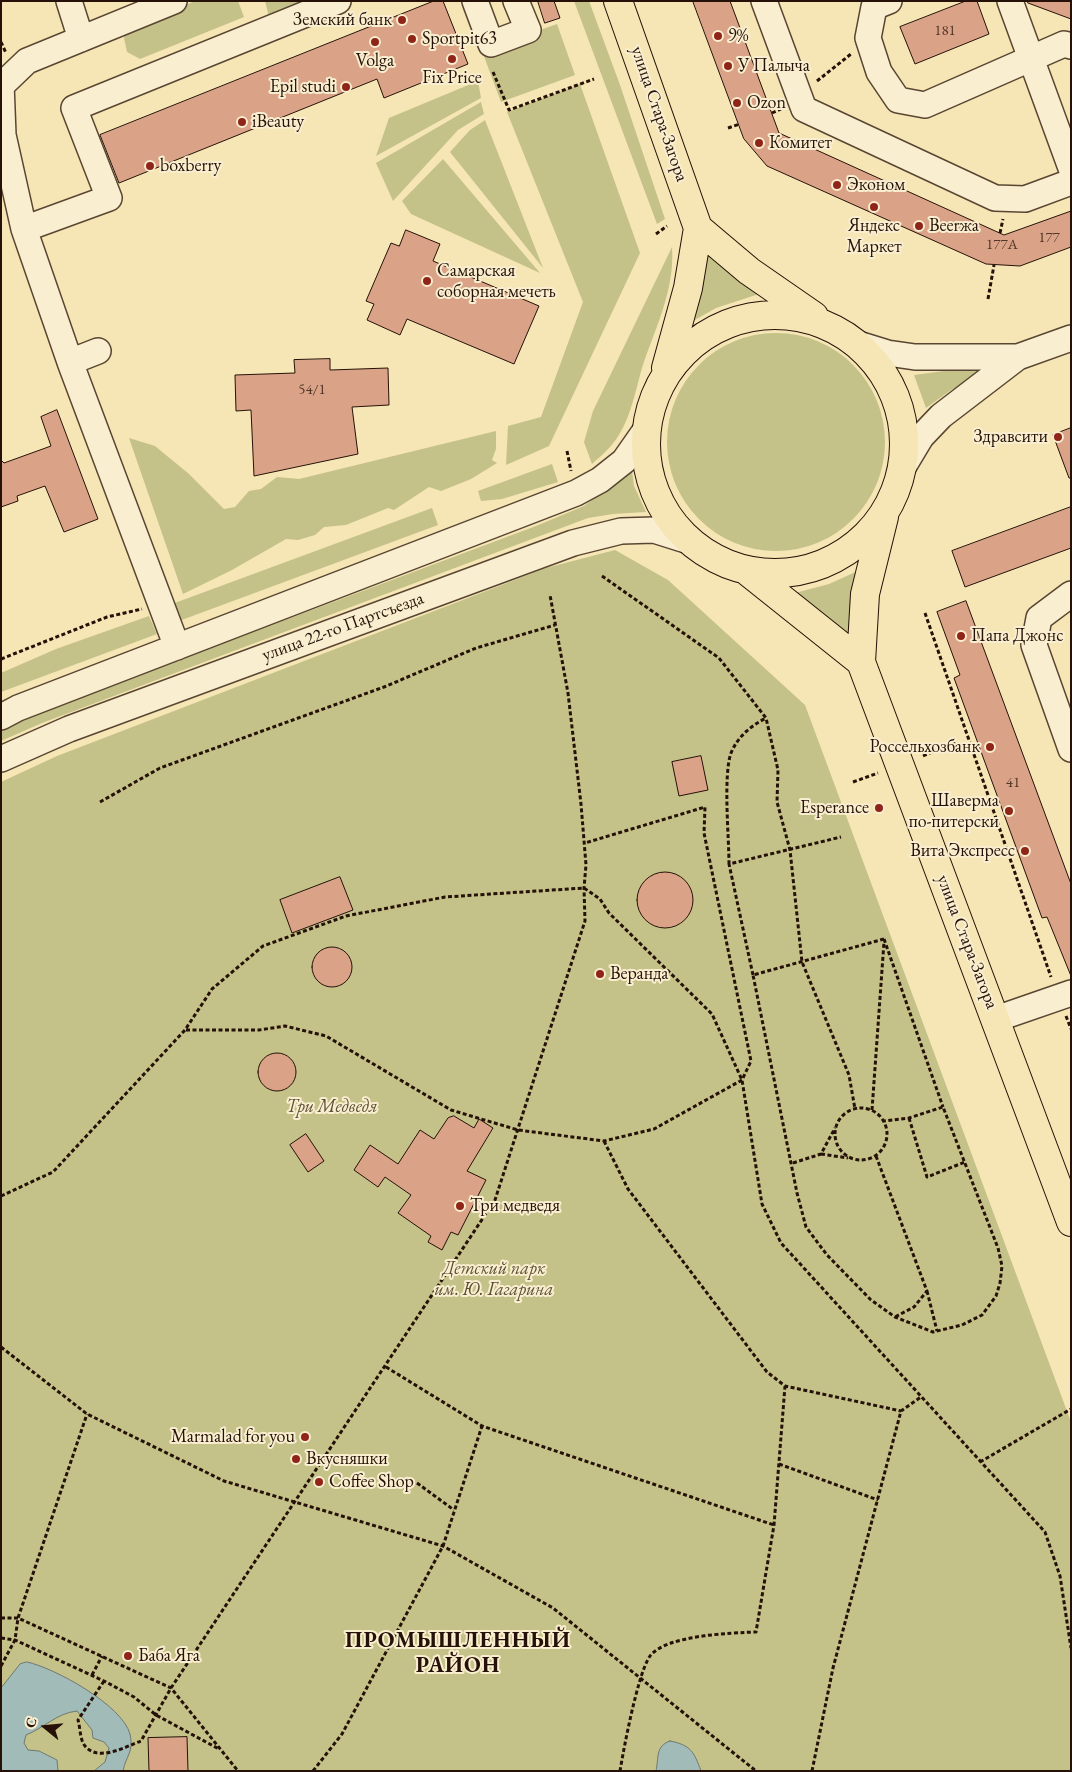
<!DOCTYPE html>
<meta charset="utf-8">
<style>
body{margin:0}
#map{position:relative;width:1072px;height:1772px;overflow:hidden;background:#f6e5b5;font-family:"EB Garamond",serif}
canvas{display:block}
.frame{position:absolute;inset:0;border:2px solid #251107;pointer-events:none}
.north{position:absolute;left:20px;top:1702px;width:50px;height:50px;-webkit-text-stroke:4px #f9eecf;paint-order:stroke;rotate:287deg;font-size:14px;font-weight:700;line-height:20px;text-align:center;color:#251107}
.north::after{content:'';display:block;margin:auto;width:18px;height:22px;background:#251107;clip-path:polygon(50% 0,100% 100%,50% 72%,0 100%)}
</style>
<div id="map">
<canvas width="1072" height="1772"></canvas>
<div class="frame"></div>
<div class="north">С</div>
</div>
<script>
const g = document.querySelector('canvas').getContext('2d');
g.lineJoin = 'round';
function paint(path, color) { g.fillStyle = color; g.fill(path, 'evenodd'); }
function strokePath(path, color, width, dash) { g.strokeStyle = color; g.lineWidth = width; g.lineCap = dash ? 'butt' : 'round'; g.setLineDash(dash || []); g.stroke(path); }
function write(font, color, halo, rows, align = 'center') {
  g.font = font + ' "EB Garamond",serif'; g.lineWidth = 4; g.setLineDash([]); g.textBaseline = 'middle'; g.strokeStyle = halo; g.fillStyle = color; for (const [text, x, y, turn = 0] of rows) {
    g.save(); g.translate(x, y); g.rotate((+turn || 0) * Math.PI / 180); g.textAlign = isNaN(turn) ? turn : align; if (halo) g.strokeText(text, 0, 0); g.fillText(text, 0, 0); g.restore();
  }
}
const green = new Path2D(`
 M195,1H238L244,17L140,59L127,52L124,38L126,30Z
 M265,1H304L269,17Z
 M574,1H589L620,85L665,219L657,224Z
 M557,24L575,75L501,102L482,51Z
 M478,81L481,98L376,156L389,118Z
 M580,84L640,253L549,446L506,465L508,426L541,417L583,302L507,112Z
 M481,102L484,114L458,130L393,201L376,163Z
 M485,120L543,268L450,152L470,130Z
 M443,159L540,273L411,214L402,201Z
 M705,243L762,293L716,308L693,321L704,277Z
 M672,247C675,291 655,328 642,368C636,389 631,415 620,433C613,446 602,455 592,464L584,442L593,411Z
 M667 442a109 109 0 1 1 218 0a109 109 0 1 1-218 0Z
 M981,366L984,374L951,390L926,408L914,375Z
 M496,431V449L492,460L497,463L471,479L441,491L429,487L394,510L388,508L346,525L324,527L315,535L298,540L286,539L232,570L183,594L129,438L155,446L189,474L224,509L235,507L249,491L261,489L277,477L299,479Z
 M552,464L558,482L502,499L481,501L478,491Z
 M632,471L634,486L646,512L613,514L588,518L42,723L1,741V728L37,713L536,526L584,506Z
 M432,508L438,525L179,621L172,604Z
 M615,550L668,580L805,705L1071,1422V1771H1V782L57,756L546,568Z
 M860,570L856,644L834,622L795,593L829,584Z
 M149,616L157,634L1,692V673L56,649Z`);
const water = new Path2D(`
 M27,1662C55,1668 122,1705 130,1734C134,1753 126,1755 123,1771H94L105,1762L109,1748L104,1742L93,1738L92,1730L77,1711C57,1713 44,1728 26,1735L24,1743L28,1750L39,1751L57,1760L58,1771H1V1688L20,1664Z
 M670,1741C691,1745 694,1752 701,1771H656C659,1758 655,1746 670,1741Z`);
const building = new Path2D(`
 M434,1H443L468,64L384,98L377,79L119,183L100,135Z
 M538,1H554L560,18L545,23Z
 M693,1H730L779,133L1004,235L1071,211V247L1020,266L986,264L767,166L744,139Z
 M966,1H977L989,34L915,64L900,27Z
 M1028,1H1071V19L1028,3Z
 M406,230L440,244L433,261L539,306L514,364L407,319L400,335L367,320L374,304L366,301L391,243L399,246Z
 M330,359V370L388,368L389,405L352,407L358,454L254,476L251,410L236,411L235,375L295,373L294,360Z
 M57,410L98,519L64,532L45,486L17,496L18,501L1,507V460L4,463L51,446L41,417Z
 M1071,428V478H1069L1053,435Z
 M1071,507V548L965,587L952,551Z
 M966,601L1071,884V976L1047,917L1042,918L954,678L960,675L937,612Z
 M701,756L708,790L679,796L672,762Z
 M637 900a28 28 0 1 1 56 0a28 28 0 1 1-56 0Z
 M340,877L353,910L292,933L280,900Z
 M312 967a20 20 0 1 1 40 0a20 20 0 1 1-40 0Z
 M258 1072a19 19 0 1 1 38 0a19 19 0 1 1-38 0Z
 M454,1116L474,1128L479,1119L493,1128L467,1171L486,1180L458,1235L451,1232L442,1250L428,1242L431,1236L398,1213L411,1195L385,1177L378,1187L354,1170L370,1145L398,1164L420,1130L434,1139L448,1118Z
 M306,1134L324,1161L308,1172L290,1145Z
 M187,1737L188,1771H149L148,1738Z`);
const path = new Path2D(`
 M1,42L6,53
 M493,72L509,110L594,79
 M817,81L851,54
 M772,113L781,109
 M728,128L740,124
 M1000,233L1003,219
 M656,234L667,226
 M988,299L994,265
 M567,451L571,471
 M602,576L719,658L766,718L778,770L777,802L790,850L802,962L849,1075L855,1109
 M925,613L1051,977
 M1,659L107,617L142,609
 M923,756L955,742
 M853,782L878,773
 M100,802L160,768L384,687L476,648L555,625
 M729,864C729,837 723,776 731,753C738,736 751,726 766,718
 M884,939L753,975L797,1193L806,1227L827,1255L871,1300L895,1317L933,1332L962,1325L982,1315L996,1296L1000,1283L1002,1266L998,1248L943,1107L909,1118L884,1121
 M884,939L943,1107
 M753,975L729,864L841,837
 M1066,1016L1071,1029
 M186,1030H259L285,1026L326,1036L451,1110L518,1130L604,1141L654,1129L742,1080L751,1061L704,833L705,807L585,843
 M835 1134a26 26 0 1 1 52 0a26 26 0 1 1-52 0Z
 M872,1110L884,942
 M909,1118L927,1177L965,1162
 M604,1141L628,1189L767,1372L785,1386L901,1411
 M821,1154L848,1158
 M876,1156L927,1291L914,1307L895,1317
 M793,1163L821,1154L835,1128
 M1,1196L53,1172L185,1030L212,989L263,946L346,916L445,897L584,888L600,899L609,913L712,1014L742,1080L762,1204L781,1243L1045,1532L1060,1576L1071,1648
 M927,1291L937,1331
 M1,1347L87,1414L224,1481L443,1546L553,1608L756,1771
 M386,1367L482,1426L774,1525
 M980,1462L1071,1409
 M779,1464L878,1500
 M417,1483L454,1510
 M1,1618H18L171,1688L238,1771
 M1,1638L15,1640L104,1681L134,1697L156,1715L219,1749
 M1,1666L15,1640L18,1618L87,1414
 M92,1675L102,1656
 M104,1681L78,1720C80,1727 80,1736 83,1743C95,1764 125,1747 141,1741L171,1688L495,1200L585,921L584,888L586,865L581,804L568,693L550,595
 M313,1771L342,1734L443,1546L482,1426
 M620,1771C624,1747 638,1673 650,1656C666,1635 731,1633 756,1632L774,1525L785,1386
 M812,1771L833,1668L901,1411L921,1397`);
const minor = new Path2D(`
 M69,1L81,39
 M475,1L491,44L528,30L516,1
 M764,1L804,109L995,198L1025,199L1071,182
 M889,1L874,7L868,38L879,72L898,100L925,105L1064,44L1071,46
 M1010,1L1071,168
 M1,83L3,135L24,229L70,362L177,647
 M2,85L27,61L174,1
 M24,229L109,198L74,108L338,1
 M861,345L887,353L915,357H1018
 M70,362L98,351
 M903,467L921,437L941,416L1018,357L1071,338
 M1071,594L1039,618L1034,645L1071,749
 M1,717L18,708L576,493L600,480L624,461L645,431
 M1,759L69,729L573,543L621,531L654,530L692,542
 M996,1019L1071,993`);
const major = new Path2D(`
 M618,1L698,228L688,288L666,368
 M698,228L749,271L814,316
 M646 444a129 129 0 1 1 258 0a129 129 0 1 1-258 0Z
 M884,517L865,594L861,662L1071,1222
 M747,571L861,662`);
const markers = [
 [402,20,5,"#8f2418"],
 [718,36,5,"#8f2418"],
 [412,39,5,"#8f2418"],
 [375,42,5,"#8f2418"],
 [452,59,5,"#8f2418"],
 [728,66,5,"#8f2418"],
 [346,87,5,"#8f2418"],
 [737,103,5,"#8f2418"],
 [242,122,5,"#8f2418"],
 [759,143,5,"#8f2418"],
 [150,166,5,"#8f2418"],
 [837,185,5,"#8f2418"],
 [874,207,5,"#8f2418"],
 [919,226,5,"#8f2418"],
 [427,281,5,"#8f2418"],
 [1058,437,5,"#8f2418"],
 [961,636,5,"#8f2418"],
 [990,747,5,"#8f2418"],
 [879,808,5,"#8f2418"],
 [1009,811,5,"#8f2418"],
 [1025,851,5,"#8f2418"],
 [600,974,5,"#8f2418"],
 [460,1206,5,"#8f2418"],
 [305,1437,5,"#8f2418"],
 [296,1459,5,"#8f2418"],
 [319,1482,5,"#8f2418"],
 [128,1656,5,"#8f2418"]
];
const numberNames = [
 ["181",945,31],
 ["177",1049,238],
 ["177А",1002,245],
 ["54/1",312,390],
 ["41",1013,783]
];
const poiNames = [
 ["Земский банк",392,20,"right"],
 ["9%",728,36],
 ["Sportpit63",422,39],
 ["Volga",375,61,"center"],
 ["У Палыча",738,66],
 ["Fix Price",452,78,"center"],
 ["Epil studi",336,87,"right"],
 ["Ozon",747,103],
 ["iBeauty",252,122],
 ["Комитет",769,143],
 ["boxberry",160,166],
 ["Эконом",847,185],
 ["Яндекс",874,226,"center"],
 ["Маркет",874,247,"center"],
 ["Beerжа",929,226],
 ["Самарская",437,271],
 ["соборная мечеть",437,292],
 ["Здравсити",1048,437,"right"],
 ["Папа Джонс",971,636],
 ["Россельхозбанк",980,747,"right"],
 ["Шаверма",999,801,"right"],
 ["по-питерски",999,822,"right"],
 ["Esperance",869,808,"right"],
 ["Вита Экспресс",1015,851,"right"],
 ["Веранда",610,974],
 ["Три медведя",470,1206],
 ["Marmalad for you",295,1437,"right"],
 ["Вкусняшки",306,1459],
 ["Coffee Shop",329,1482],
 ["Баба Яга",138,1656]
];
const streetNames = [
 ["улица Стара-Загора",659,114,71],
 ["улица 22-го Партсъезда",343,627,-20],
 ["улица Стара-Загора",967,942,69]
];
const parkNames = [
 ["Три Медведя",332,1107],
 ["Детский парк",494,1269],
 ["им. Ю. Гагарина",494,1290]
];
const districtNames = [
 ["ПРОМЫШЛЕННЫЙ",458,1641],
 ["РАЙОН",458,1666]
];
paint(green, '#c4c288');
paint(water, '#a1bcb8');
strokePath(water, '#6f7871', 1);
paint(building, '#daa388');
strokePath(building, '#251107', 1);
strokePath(minor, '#594632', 28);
strokePath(major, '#251107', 30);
strokePath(path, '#251107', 3, [4, 2.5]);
strokePath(minor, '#f9eecf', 25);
strokePath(major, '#f6e5b5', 28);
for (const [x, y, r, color] of markers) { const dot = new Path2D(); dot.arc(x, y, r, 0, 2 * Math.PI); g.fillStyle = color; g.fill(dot); strokePath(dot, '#f9eecf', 2); }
write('15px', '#523627', null, numberNames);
write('18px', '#251107', '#f9eecf', poiNames, 'left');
write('18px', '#251107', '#f9eecf', streetNames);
write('italic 18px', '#5d4f34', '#f9eecf', parkNames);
g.letterSpacing = '1px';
write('bold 22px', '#251107', '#f9eecf', districtNames);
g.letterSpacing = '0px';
</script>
